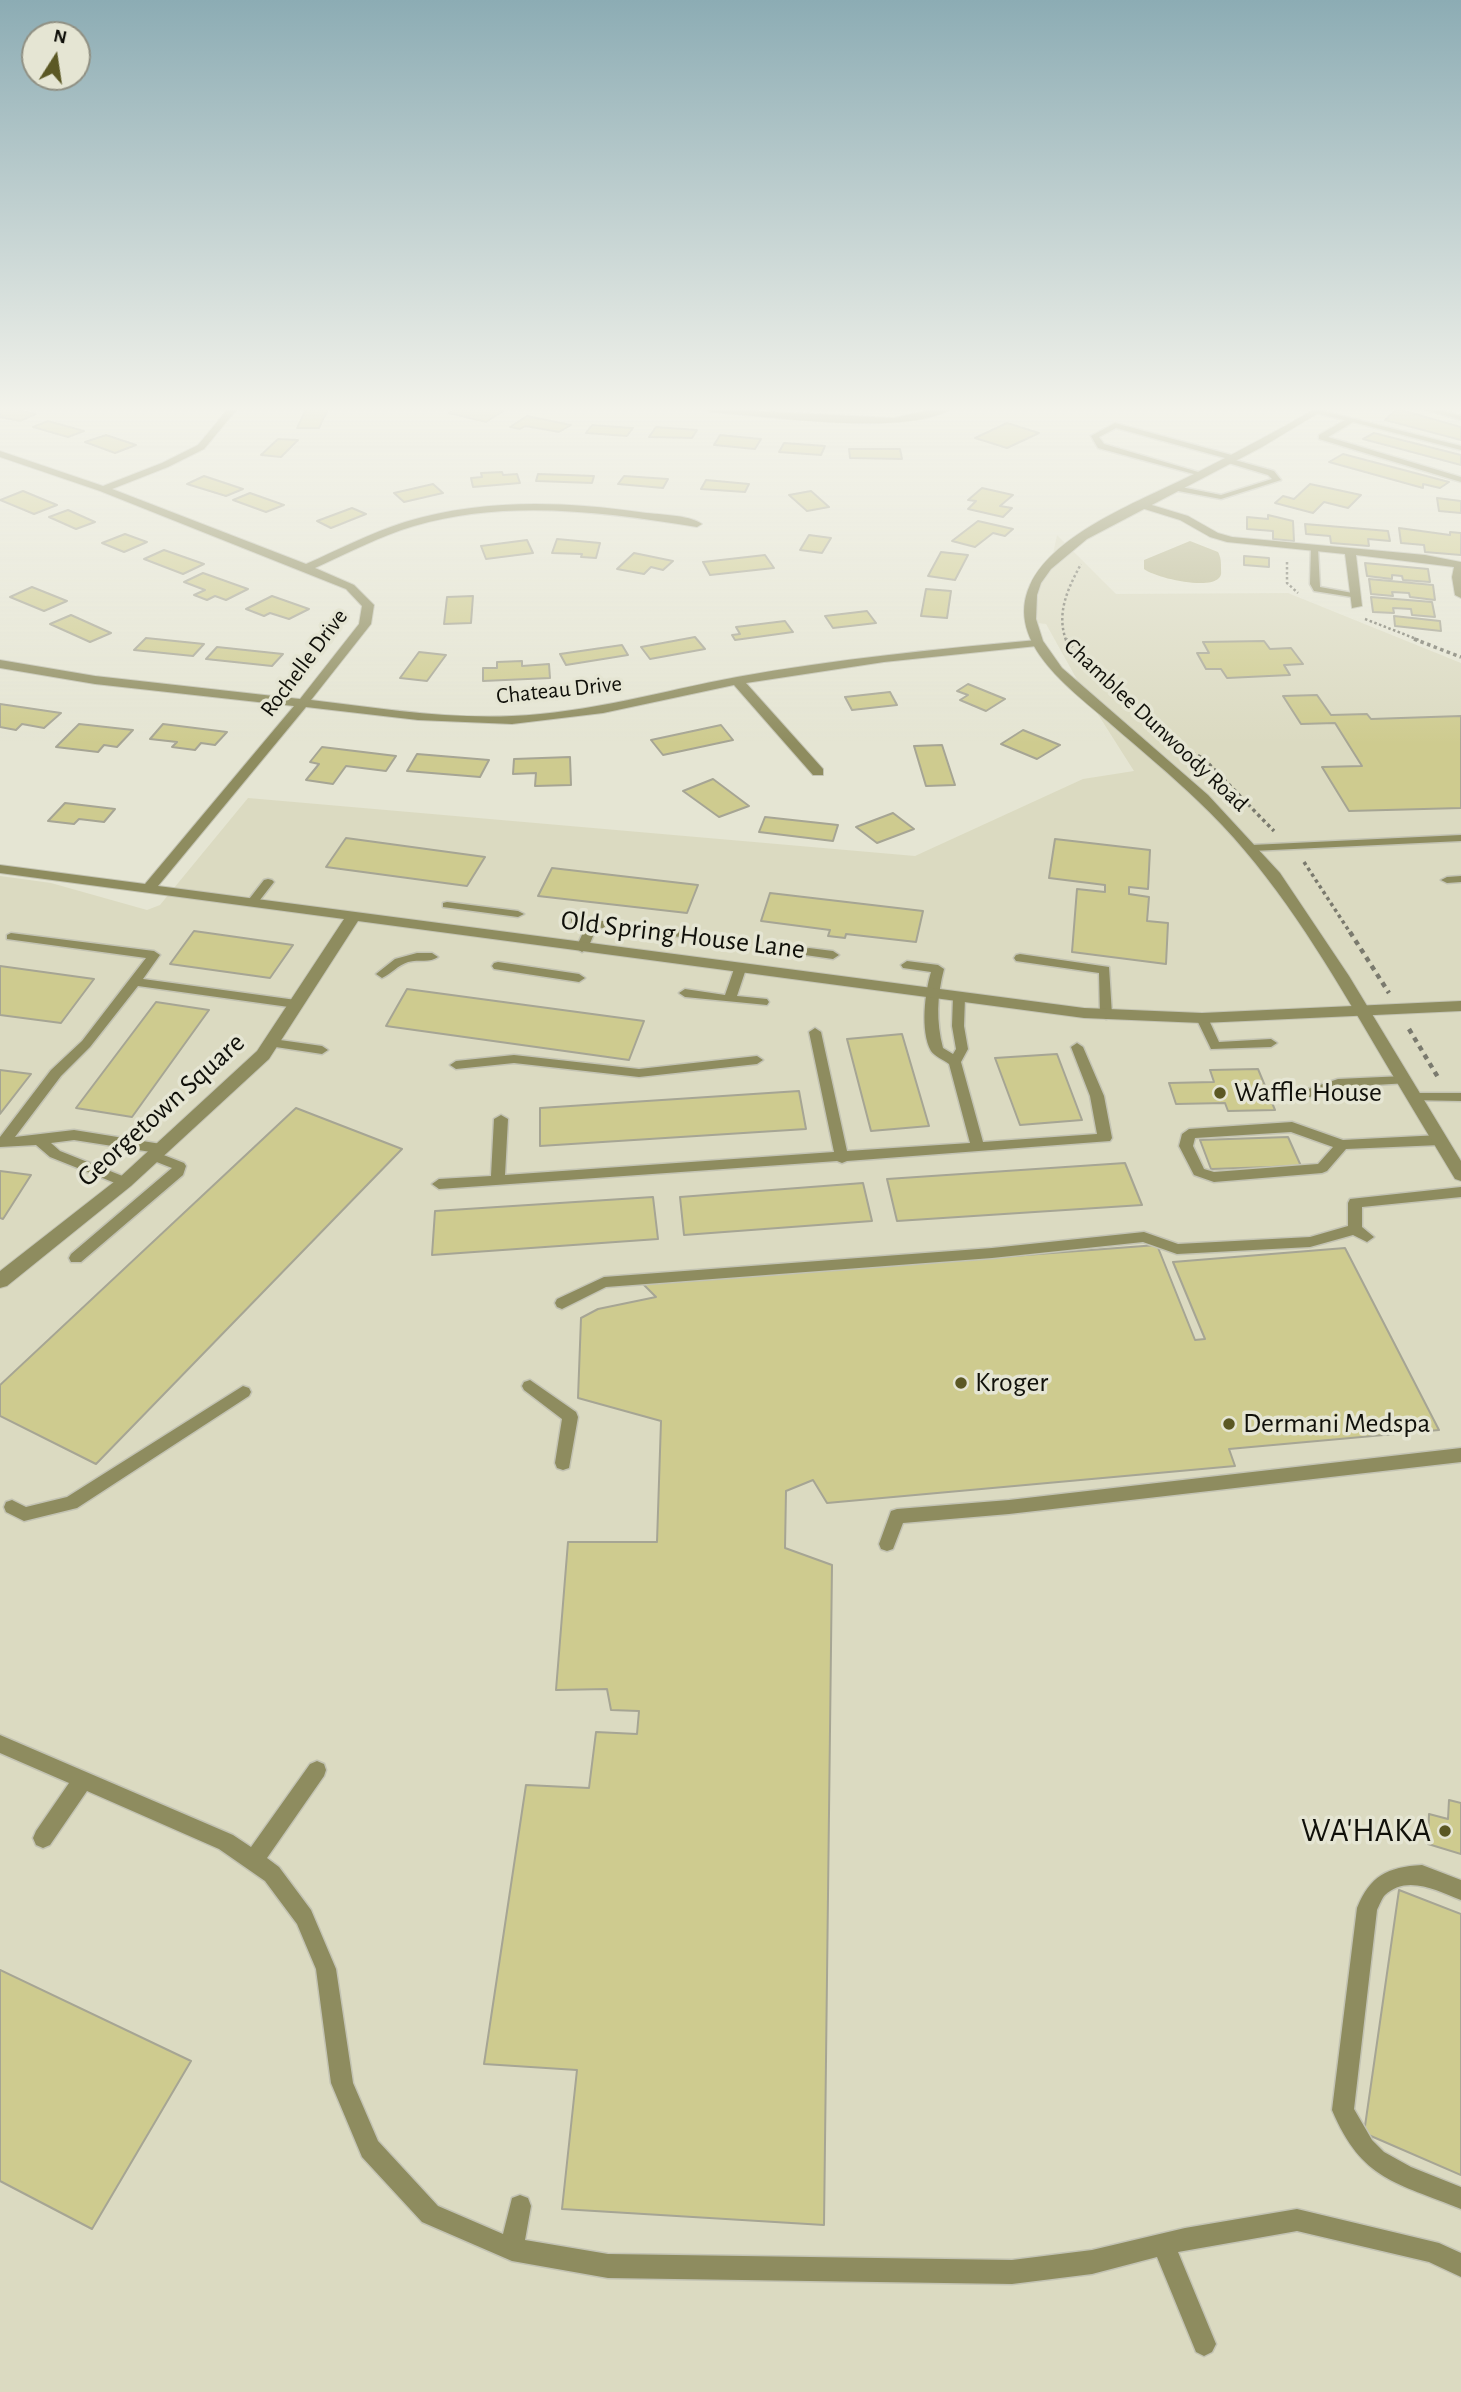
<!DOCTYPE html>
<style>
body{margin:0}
#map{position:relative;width:1461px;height:2392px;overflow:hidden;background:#e5e5d3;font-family:"Alegreya Sans",sans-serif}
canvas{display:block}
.north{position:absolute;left:21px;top:21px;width:70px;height:70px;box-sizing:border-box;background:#e5e5d3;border:2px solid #909083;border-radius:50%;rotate:12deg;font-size:19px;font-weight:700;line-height:28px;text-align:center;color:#10100a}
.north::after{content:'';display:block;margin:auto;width:24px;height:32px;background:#5b5824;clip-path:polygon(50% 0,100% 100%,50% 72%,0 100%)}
</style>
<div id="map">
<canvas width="1461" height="2392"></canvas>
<div class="north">N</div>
</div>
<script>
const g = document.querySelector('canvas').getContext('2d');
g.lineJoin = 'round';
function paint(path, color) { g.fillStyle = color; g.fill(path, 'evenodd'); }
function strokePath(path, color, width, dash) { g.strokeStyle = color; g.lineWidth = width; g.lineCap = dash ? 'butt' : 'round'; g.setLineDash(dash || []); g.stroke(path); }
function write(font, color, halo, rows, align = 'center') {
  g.font = font + ' "Alegreya Sans",sans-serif'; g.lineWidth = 7; g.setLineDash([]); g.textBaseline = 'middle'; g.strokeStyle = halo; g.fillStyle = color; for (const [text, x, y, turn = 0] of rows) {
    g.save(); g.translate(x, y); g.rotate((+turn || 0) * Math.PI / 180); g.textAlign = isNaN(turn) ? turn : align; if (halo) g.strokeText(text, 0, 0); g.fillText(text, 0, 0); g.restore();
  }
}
const built = new Path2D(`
 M1057,535L1116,594L1288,593L1461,663V2392H0V876L51,883L147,910L160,905L248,798L915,856L1083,779L1134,771L1085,694L1046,624L1037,623V595L1053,554Z`);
const green = new Path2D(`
 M1190,541L1218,552C1221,558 1221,561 1221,568C1221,572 1222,575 1219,578C1208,590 1156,578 1144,569V560Z`);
const building = new Path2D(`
 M0,409H11L36,414L20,421L0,417Z
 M306,409H328L319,428H297Z
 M456,409H491L503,411L486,422L449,413Z
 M1397,409L1461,427V440L1385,420Z
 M527,416L571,425L559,432L525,426L520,429L510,427Z
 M48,421L84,431L68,437L33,427Z
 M1007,423L1039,433L1007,448L975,438Z
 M592,425L633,428L627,436L586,433Z
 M656,427L697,430L692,438L649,437Z
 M1374,433L1461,455V465L1363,439Z
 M106,435L136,445L115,453L85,442Z
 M720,435L761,439L755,449L714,445Z
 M278,439L298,440L281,457L261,455Z
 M784,443L825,446L821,455L779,452Z
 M849,449H900L902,459L850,458Z
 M1343,454L1449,482L1440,488L1423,484V488L1329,462Z
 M502,472L503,475L517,474L520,483L473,487L471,478L482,477L481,473Z
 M538,474L568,475L594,476L592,483L536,481Z
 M204,476L243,489L226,496L187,484Z
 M624,476L668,479L663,488L618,484Z
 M706,480L749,484L745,492L701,489Z
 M433,484L443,493L404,502L394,493Z
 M1310,484L1361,495L1348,508L1324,502L1313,513L1275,503L1283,496L1294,499Z
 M982,488L1013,495L1000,506L1012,508L1003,517L968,509L976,501L968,500Z
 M23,491L57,505L34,514L0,500Z
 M811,491L829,507L807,511L789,495Z
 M250,493L284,505L266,512L233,500Z
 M1437,498L1461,501V513L1439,511Z
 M352,508L366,514L331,528L317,521Z
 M68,510L95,522L76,529L49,517Z
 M1268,515L1293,521L1294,541L1273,539V531L1247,529V517L1268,519Z
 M978,521L1013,529L1005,536L993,533L975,547L952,541Z
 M1305,524L1388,531L1390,541L1368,539L1369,546L1331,543L1330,536L1306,534Z
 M1399,528L1450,535V532L1461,533V555L1425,552L1424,545L1401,543Z
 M125,534L147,542L124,552L102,543Z
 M809,535L831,538L822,553L800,550Z
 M557,539L600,543L596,558L581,557L582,554L552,553Z
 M527,540L533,553L486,559L481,546Z
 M164,550L204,564L183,574L144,559Z
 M941,552L968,555L955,580L928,576Z
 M634,553L673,561L663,570L651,567L644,574L617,569Z
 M765,555L774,568L710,575L703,562Z
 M1244,556L1269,558V567L1244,565Z
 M1365,563L1428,569L1430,582L1403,580L1402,576L1392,575V579L1367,576Z
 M203,573L248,589L226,600L215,596L207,600L194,595L205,590L184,582Z
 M1369,579L1433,585L1435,600L1410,597L1409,593L1392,592L1393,596L1371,594Z
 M32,587L67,601L44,611L10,597Z
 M926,589L951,591L947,618L921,616Z
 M272,596L309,609L289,619L270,613L264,616L246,609Z
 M473,596L471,623L444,624L447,597Z
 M1371,597L1432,602L1435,617L1412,615L1411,609L1393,608L1394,613L1373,612Z
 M867,611L876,623L833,628L825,616Z
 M71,615L111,633L90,642L50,624Z
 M1394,616L1440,621L1441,631L1395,626Z
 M785,621L793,632L735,640L732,635L740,634L736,627Z
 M695,637L705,649L650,659L641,647Z
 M146,638L204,644L193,656L134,650Z
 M1264,641L1270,649L1291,648L1303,664L1284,665L1290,675L1227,678L1221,669H1206L1197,653H1209L1203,642Z
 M622,645L628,655L566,665L560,654Z
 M217,647L283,654L272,666L206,659Z
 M419,652L446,655L427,681L400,678Z
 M522,661V666L549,664L550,678L483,681V668H497V662Z
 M968,684L1005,699L986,711L960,700L968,695L957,691Z
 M890,692L897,705L852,710L845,697Z
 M1317,695L1331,715L1367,714L1371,719L1461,716V808L1349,811L1322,767L1362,766L1335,723L1301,724L1283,696Z
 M0,704L61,713L44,728L22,724L16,730L0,727Z
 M79,724L133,730L117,747L104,745L98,752L56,747Z
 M163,724L227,732L215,745L201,743L195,750L172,747L177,742L150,739Z
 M721,725L733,740L663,755L651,740Z
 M1023,730L1060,745L1037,759L1001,744Z
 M942,745L955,785L926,786L914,746Z
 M322,747L396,756L386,771L346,766L333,784L306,780L319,764L310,762Z
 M417,754L489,760L480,777L407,771Z
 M570,757L571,785L535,786L536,773L513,774L514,759Z
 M713,779L749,806L719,817L683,791Z
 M65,803L115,809L104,822L79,819L74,824L48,821Z
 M893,813L914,829L877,843L856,827Z
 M765,817L838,825L833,841L759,832Z
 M346,838L485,857L467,886L326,867Z
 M1055,839L1150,850L1148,889L1129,887V894L1149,897L1147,921L1168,923L1166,964L1072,952L1077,889L1105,892V885L1049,878Z
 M552,868L698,885L687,913L538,896Z
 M770,893L923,911L916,942L846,934L845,938L828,936L830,930L761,921Z
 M194,931L293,945L270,978L170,964Z
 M0,966L94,979L61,1023L0,1015Z
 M407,989L644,1021L629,1060L386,1026Z
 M156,1002L209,1010L132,1117L76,1108Z
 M902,1034L929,1126L871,1131L847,1039Z
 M1057,1054L1082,1120L1020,1125L995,1058Z
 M1258,1069L1275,1110L1228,1111L1225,1103L1176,1104L1169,1083L1214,1082L1210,1070Z
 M0,1070L31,1074L0,1114Z
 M799,1091L806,1129L540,1146V1108Z
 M296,1108L402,1149L96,1464L0,1416V1385Z
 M1288,1137L1301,1166L1211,1169L1200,1140Z
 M1125,1163L1142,1205L897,1221L887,1179Z
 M0,1171L31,1175L3,1219L0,1218Z
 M863,1183L872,1221L684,1235L680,1197Z
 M653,1197L658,1239L432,1255L435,1211Z
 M1157,1245L1195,1340L1205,1339L1173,1262L1345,1248L1439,1430L1229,1449L1235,1466L827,1503L813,1480L786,1491L785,1548L832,1565L824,2225L562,2209L577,2070L484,2064L526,1785L589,1788L596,1732L637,1734L639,1711L611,1710L607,1689L556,1690L568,1542H657L661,1421L578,1398L581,1318L598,1309L656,1297L643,1284Z
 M1449,1800L1461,1803V1854L1428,1844L1429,1814L1448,1819Z
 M1399,1890L1461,1914V2175L1364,2133Z
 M0,1970L191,2061L92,2229L0,2181Z`);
const pathFar2 = new Path2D(`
 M1287,562V583L1298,593
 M1365,619L1419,640
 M1066,640C1056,613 1068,588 1081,564`);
const pathFar1 = new Path2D(`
 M1066,639L1090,672
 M1414,639L1461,657
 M1167,739L1204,759L1274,831
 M1304,862L1351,934`);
const path = new Path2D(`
 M1350,932L1389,993
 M1409,1029L1439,1079`);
const service = new Path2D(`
 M1315,409L1461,446V450L1353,422L1328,437L1461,477V482L1319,439V435L1345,420L1315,413Z
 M1424,409H1436L1461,416V420Z
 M1115,423L1235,456V460L1274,471L1281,480L1221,499L1173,490V486H1176L1221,495L1272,479L1268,475L1225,462V458L1116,428L1099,437L1104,444L1205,474L1201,476L1098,448L1091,436Z
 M1311,546L1318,548L1320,587L1358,594V598L1314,591L1310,584Z
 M1461,835V841L1252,851L1246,848L1252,845Z
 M1461,876V882L1447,883L1441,880L1447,877Z
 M268,879L272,880L274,882L256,905H248L246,903L264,880Z
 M447,902L518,911L524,914L518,917L443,907V903Z
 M575,918L612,922L618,926L612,930L597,927L588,948L582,952L576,948L586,926L571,923V919Z
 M671,929L741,939L747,943L741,947L667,935L665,933Z
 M11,933L154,951L160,955L143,979L296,1000L302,1004L296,1008L138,986L90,1047L61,1076L15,1137L74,1130L161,1144L168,1149L161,1154L184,1163L186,1166L183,1175L81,1262H71L69,1258L71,1254L172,1168L149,1159L147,1156L151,1152L74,1140L51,1143L60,1151L130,1179L132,1182L130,1185L125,1187L50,1157L36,1145L0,1147V1137L51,1070L82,1041L146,958L7,939V935Z
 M809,948L833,951L839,955L833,959L805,955V949Z
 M417,953H432L438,957C430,963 419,959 408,962C398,965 391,974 382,978L376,974L395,959Z
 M1020,954L1109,967L1112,1015L1110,1018L1106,1019L1100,1015L1099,973L1016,961L1014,958L1016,955Z
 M907,961L938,965L944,969C937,996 936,1021 943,1048L953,1054L956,1049L952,1026L953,997L959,993L965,997L964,1026L968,1049L961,1062L983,1142L1097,1134L1090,1096L1071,1047L1077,1043L1083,1047L1104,1096L1112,1138L1110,1141L847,1161L842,1163L837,1161L439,1189L432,1184L439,1179L491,1176L494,1119L501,1115L508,1119L505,1175L834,1152L809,1032L815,1028L821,1032L847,1151L970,1143L949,1064C944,1060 934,1056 931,1051C920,1031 925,992 931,972L903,968L901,965Z
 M498,962L579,974L585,978L579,982L494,969L492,966L494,963Z
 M740,965L746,969L737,996L767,999L769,1002L767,1005L685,997L679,993L685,989L725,995L734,969Z
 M1202,1014L1208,1018L1219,1042L1271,1039L1277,1043L1271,1047L1211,1049L1196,1018Z
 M273,1039L322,1046L328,1050L322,1054L269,1046L267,1043L269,1040Z
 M514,1055L639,1069L757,1056L763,1060L757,1064L639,1077L514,1063L456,1069L450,1065L456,1061Z
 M1404,1076L1409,1077L1411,1080L1409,1083L1339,1087L1298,1101L1291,1097L1293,1094L1338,1079Z
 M1414,1093H1461V1101L1409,1100L1407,1097Z
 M1292,1122L1343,1140L1440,1135L1447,1140L1440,1145L1346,1149L1327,1171L1322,1173L1214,1182L1194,1175L1179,1146L1182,1134L1189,1129ZM1291,1132L1333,1147L1318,1164L1214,1172L1204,1169L1193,1146L1195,1138Z
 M1461,1187V1197L1362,1207V1227L1374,1237L1367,1242L1353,1235L1310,1247L1177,1254L1143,1242L992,1258L606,1287L562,1309L557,1307L555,1303L557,1299L604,1277L992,1248L1144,1232L1178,1244L1310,1237L1348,1226V1203L1350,1199Z
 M530,1380L576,1412L578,1417L569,1468L563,1470L557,1468L555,1463L562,1419L524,1390L522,1386L524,1382Z
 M243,1386L249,1388L251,1392L249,1396L77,1508L24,1521L6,1512L4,1507L6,1502L12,1500L26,1507L67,1497Z
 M1461,1448V1462L1009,1514L903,1523L893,1549L887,1551L881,1549L879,1544L891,1511L897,1509L1009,1500Z
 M0,1735L233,1835L251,1847L310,1764L317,1761L324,1764L326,1770L324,1776L267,1858L279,1867L311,1910L336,1969L353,2083L378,2141L438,2206L503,2234L512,2198L520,2195L528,2198L531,2206L525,2240L608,2254L1012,2260L1092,2250L1185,2228L1297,2209L1439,2243L1461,2253V2277L1429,2262L1297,2231L1178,2252L1216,2344L1212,2352L1204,2356L1196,2352L1157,2257L1092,2274L1012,2284L608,2278L512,2261L422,2222L362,2157L331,2083L316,1969L297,1924L265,1881L219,1849L87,1791L50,1845L43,1848L36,1845L33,1838L36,1831L69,1783L0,1753Z
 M1422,1865L1461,1880V1900C1438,1891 1407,1874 1385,1895C1382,1898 1379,1906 1377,1910L1354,2109L1372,2140L1384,2152L1411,2167L1461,2187V2209C1396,2182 1362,2181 1332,2110L1357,1908C1370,1876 1387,1867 1422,1865Z`);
const minor = new Path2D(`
 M228,409H237L204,449L168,467L112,489L306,564C338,550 370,533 405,522C481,499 561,501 639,512C657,515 688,514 702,524L697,527C603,512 507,499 414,526C380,536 348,553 315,568L354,585L374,605L371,624L311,700C377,708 446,719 512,716C588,713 662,691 737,677C836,659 937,649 1037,640L1043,643L1037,646L884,662L746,683L823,769V775H813L734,685L603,713L512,724L418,720L306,707L158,886L1084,1008L1202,1013L1461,1001V1011L1202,1023L1084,1018L358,921L269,1059L131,1186L7,1286L0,1288V1271L119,1178L257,1051L344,919L0,873V865L145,884L294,706L95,684L0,668V660L95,676L300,699L359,624L362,606L346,589L100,491L0,457V451L103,486L162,463L198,445Z
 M707,409L894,418L935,409H951C905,437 768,416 711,412Z
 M1142,502L1188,516L1218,533L1232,537L1425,555L1461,562V598L1455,595L1452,577L1454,567L1356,555L1362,606L1352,608L1345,554L1227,542L1210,537L1180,520L1138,507V503Z`);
const tertiary = new Path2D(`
 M1315,409H1325L1262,447L1087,539L1051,569L1041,583L1037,595L1036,619L1043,641L1062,668L1208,795L1280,873L1349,976L1461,1161V1181L1455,1179C1423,1126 1391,1073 1360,1020C1313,941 1265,864 1198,801C1171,775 1141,750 1112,725C1075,692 1003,644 1030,585C1054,532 1145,499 1194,474C1235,453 1275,432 1315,409Z`);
const markers = [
 [1220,1093,7,"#5b5824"],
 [961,1383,7,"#5b5824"],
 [1229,1424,7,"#5b5824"],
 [1445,1831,7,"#5b5824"]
];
const farStreetnames = [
 ["Rochelle Drive",304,663,-53],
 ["Chateau Drive",559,690,-6],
 ["Chamblee Dunwoody Road",1156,725,43]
];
const streetNames = [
 ["Old Spring House Lane",683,935,7],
 ["Georgetown Square",161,1110,-42]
];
const poiNames = [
 ["Waffle House",1234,1093],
 ["Kroger",975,1383],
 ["Dermani Medspa",1243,1424]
];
const nearPoinames = [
 ["WA'HAKA",1431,1831]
];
paint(built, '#dbdac1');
paint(green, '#bab891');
paint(building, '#cecb8f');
strokePath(building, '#a6a594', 2);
strokePath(service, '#c3c3b3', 3);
strokePath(minor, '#c3c3b3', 2);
strokePath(tertiary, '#c3c3b3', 2);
strokePath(pathFar2, '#7a7a6e', 2.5, [2.5, 2.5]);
strokePath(pathFar1, '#7a7a6e', 3.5, [3.5, 3.5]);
strokePath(path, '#7a7a6e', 4.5, [5, 5]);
paint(service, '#8e8c5f');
paint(minor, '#8e8c5f');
paint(tertiary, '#8e8c5f');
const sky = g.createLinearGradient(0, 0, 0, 744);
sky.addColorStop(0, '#8cacb4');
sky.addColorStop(0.55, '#f3f3eb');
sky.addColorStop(1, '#f3f3eb00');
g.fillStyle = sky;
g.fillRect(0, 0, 1461, 744);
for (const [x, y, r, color] of markers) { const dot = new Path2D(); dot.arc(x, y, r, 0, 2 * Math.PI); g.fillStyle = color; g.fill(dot); strokePath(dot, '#e5e5d3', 2.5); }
write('23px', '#10100a', '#e5e5d3', farStreetnames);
write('28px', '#10100a', '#e5e5d3', streetNames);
write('28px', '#10100a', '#e5e5d3', poiNames, 'left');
write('33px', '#10100a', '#e5e5d3', nearPoinames, 'right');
</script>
